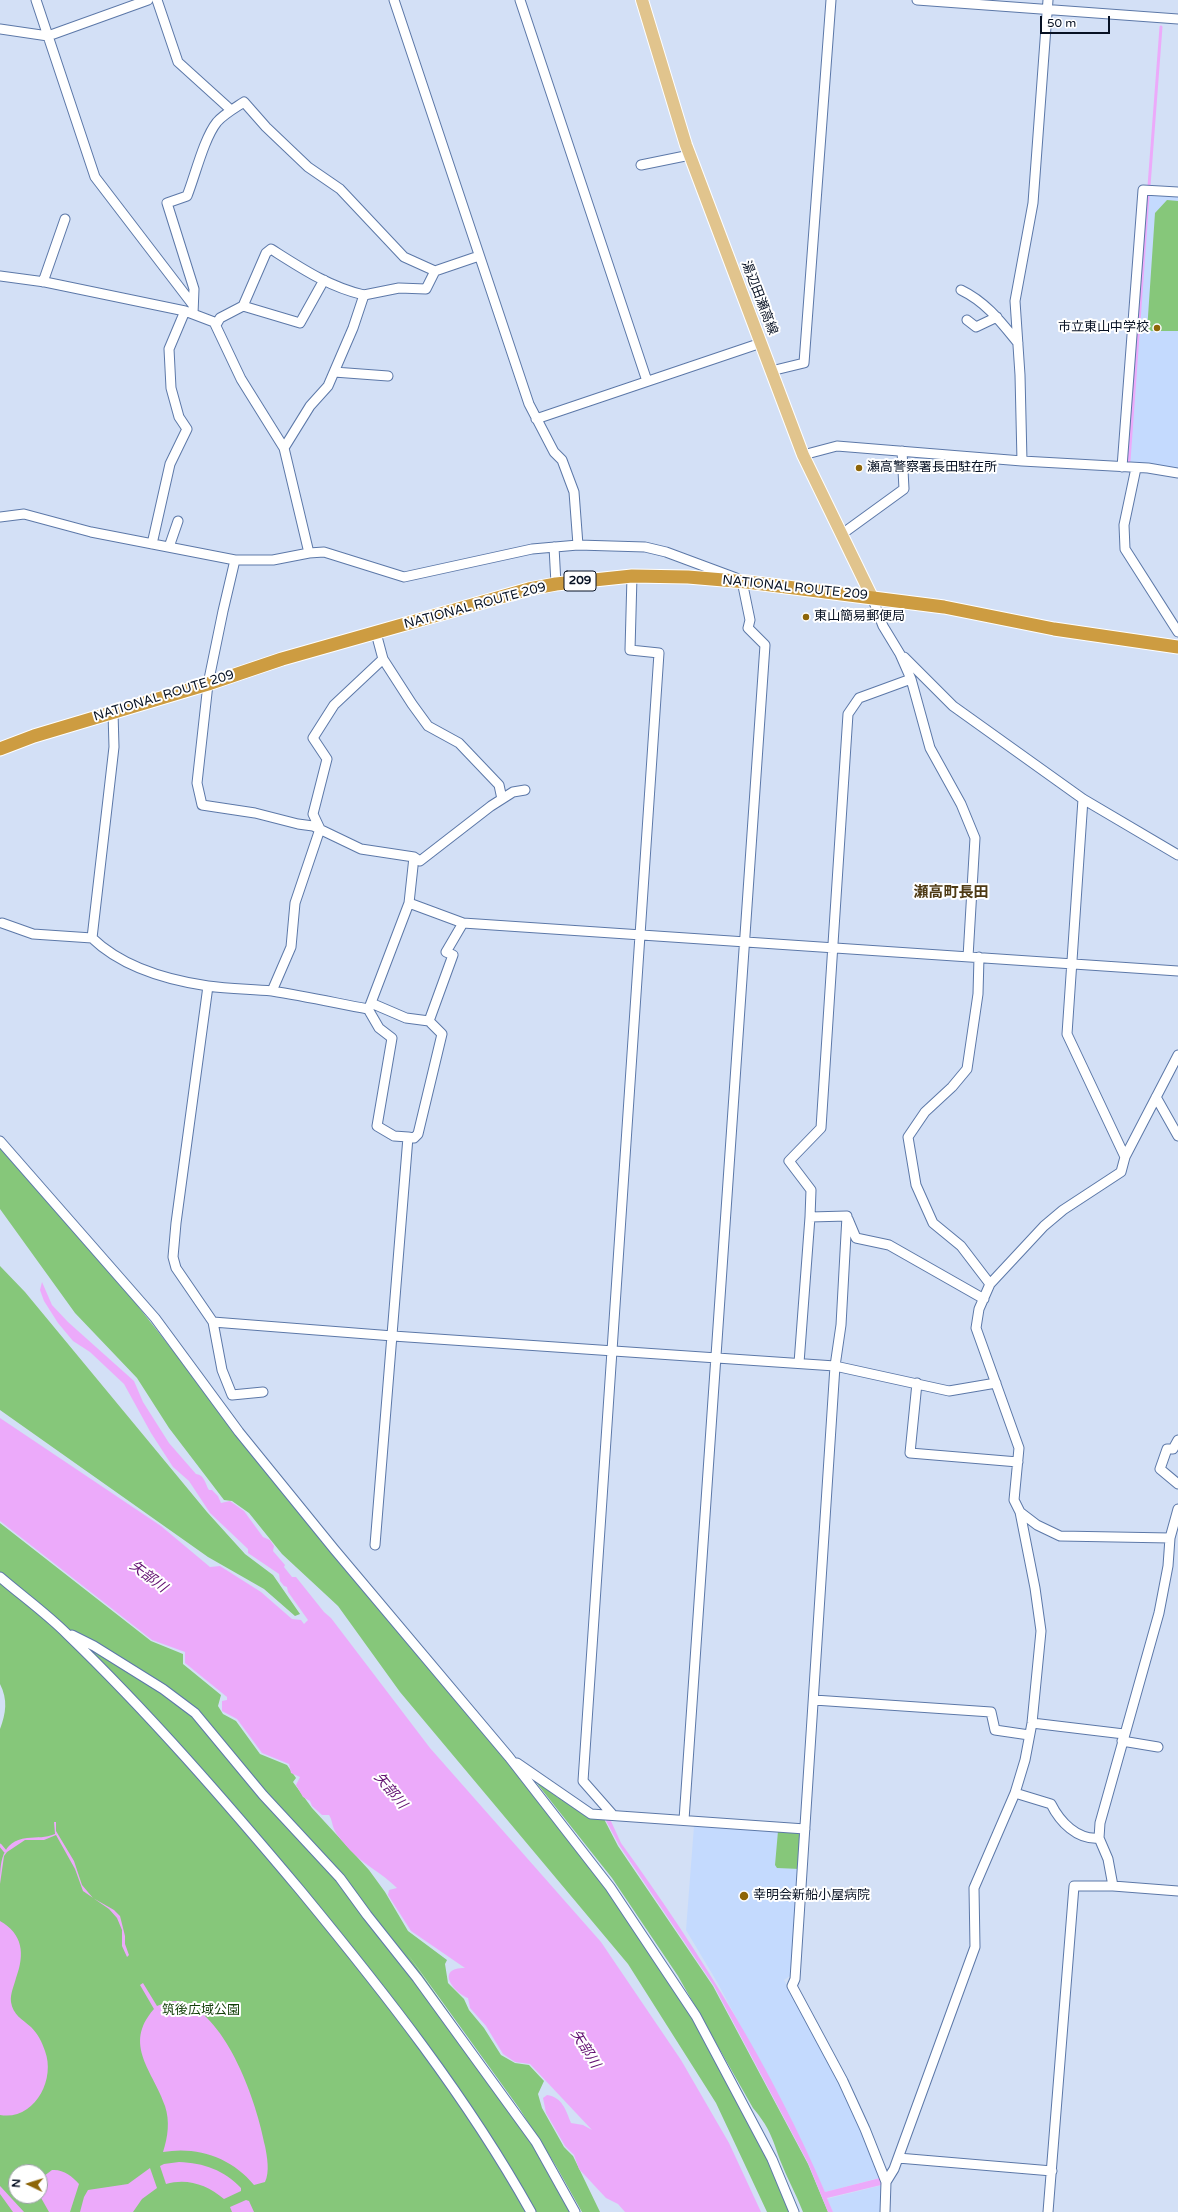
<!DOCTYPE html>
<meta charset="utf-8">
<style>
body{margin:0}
#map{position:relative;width:1178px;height:2212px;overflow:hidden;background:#d3e0f6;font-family:"Varela Round",sans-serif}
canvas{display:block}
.north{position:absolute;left:8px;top:2164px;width:40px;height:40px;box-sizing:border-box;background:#fff;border:1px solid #9ca0a7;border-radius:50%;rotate:274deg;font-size:11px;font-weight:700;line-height:16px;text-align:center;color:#071123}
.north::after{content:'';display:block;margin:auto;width:14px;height:18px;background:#8d6508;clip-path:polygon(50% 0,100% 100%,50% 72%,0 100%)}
.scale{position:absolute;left:1040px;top:16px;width:70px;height:18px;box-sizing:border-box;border:2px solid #071123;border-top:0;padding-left:5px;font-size:12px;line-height:14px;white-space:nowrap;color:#071123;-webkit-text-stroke:3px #fff;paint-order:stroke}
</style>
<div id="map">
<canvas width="1178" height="2212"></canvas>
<div class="north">N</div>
<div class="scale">50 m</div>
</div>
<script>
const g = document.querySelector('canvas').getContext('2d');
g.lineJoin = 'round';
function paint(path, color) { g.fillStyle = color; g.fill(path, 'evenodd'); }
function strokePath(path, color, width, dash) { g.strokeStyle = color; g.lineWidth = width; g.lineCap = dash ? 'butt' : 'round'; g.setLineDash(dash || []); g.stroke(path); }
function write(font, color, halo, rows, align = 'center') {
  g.font = font + ' "Varela Round","Noto Sans JP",sans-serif'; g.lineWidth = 4; g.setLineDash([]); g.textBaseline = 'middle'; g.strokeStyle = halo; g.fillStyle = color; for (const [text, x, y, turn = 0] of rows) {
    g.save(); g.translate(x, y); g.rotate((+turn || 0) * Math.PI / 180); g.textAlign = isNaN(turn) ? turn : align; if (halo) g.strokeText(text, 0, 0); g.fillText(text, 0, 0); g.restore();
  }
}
const built = new Path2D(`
 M1152,192L1178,195V470L1130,465L1126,461L1146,196Z
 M694,1826L800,1833L793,1974L784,1980L808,2020L859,2122L879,2178L825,2192L781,2101L717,1982L686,1930Z
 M883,2185V2212H833L827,2199Z`);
const green = new Path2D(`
 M1167,200L1178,201V331H1147L1155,213Z
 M0,1143L89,1244L219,1409L591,1861L686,2004L727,2076L794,2212H767L716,2103L628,1964L400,1692L338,1606L282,1554L249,1513L232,1501L224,1500L169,1428L137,1378L75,1313L0,1209Z
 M0,1266L25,1292L207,1512L245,1554L273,1575L300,1614L295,1616L264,1589L208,1557L0,1410Z
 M0,1523L151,1641L183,1654V1664L221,1695L218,1706L223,1714L236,1721L260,1754L287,1765L296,1778L293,1782L312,1808L369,1870L385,1892L408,1931L447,1960L445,1964L448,1983L464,1999L469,2010L484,2028L501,2055L515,2063L529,2065L544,2081L538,2094L542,2108L564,2147L573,2156L600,2212H582L556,2166L519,2108L407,1953L459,2027L580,2212H0V1729C6,1713 8,1700 0,1684ZM16,2172H40V2196H16Z
 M527,1771L557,1797L604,1819L618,1846L713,1986L808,2164L828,2212H803C796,2194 787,2178 780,2160C772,2137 769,2127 753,2108L678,1976L612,1878Z
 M778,1831L800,1833L802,1835L800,1869L777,1868L775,1865Z`);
const water = new Path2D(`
 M42,1282L52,1305L68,1322L134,1381L143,1402L169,1443L196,1474C205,1475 205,1484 209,1490H212L218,1496L221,1503L230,1501L244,1511L263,1537L270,1540L274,1546L273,1551L285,1565L284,1567L292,1577H296L324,1612L331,1618L430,1748L601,1942L681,2060L729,2143L761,2212H625L618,2204L606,2198L579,2169L574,2155L565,2146L546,2113L543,2098L547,2095C562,2097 566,2110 571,2123L583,2125L592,2130L530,2064L515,2062L503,2054L486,2026L470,2008L468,1998C453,1992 435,1968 465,1968L411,1931L388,1895L389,1890L397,1888C382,1873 364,1865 350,1850C345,1844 337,1836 334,1829C332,1824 332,1820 329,1815H322L312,1806L310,1801L303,1797L296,1785L300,1777L291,1773L289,1764L262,1753L237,1719L222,1711V1701L227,1700V1697L185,1663V1652L152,1640L0,1521V1418L161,1526L210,1567L220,1566L261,1592L292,1619L301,1620L304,1624L308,1620L288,1592L287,1587L284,1586L280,1581L279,1574L248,1553V1549L210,1513L189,1481L173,1467L151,1433L124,1384L90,1352L73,1341L58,1323L44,1301L40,1290Z
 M605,1819H610L621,1843C700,1952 772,2068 825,2192L880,2178L881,2185L827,2198L833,2212H828L808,2163L714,1986L619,1845Z
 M54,1822H56V1831L74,1861L82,1885L93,1898L114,1910L120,1916L125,1936V1944L129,1955L127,1957L122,1946V1930L117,1918L109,1909L83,1891L75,1869L56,1835L44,1840H25L7,1852L4,1856L0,1884C0,1863 1,1841 27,1838C38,1837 45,1838 55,1834Z
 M0,1921C23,1934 25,1954 16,1978C14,1986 10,1994 11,2002C13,2015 22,2019 31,2027C38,2034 42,2042 45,2051C56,2080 34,2121 0,2115Z
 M143,1983L157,2006C165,2003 174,1999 183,2002C228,2018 257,2103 265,2146C267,2156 270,2172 265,2182L254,2185C232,2158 198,2146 163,2152C168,2137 170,2121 165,2106C154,2072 122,2045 154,2009L140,1985Z
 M179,2162C204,2163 224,2170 241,2188V2191L224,2199C207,2185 188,2178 166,2184L160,2166L164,2164Z
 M150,2168L157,2188L142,2199L133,2212H80L84,2197L88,2190L128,2184Z
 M52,2170C63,2169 72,2176 79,2184L70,2212H49L40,2196V2179Z
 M0,2186L1,2187L24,2212H13L0,2194Z
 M246,2200L249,2201L254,2212H232L230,2207Z`);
const stream = new Path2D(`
 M1149,186L1161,27
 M1129,461L1148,196
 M0,1845L5,1851`);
const minor = new Path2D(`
 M36,0L95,177L193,305
 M157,0L178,62L231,110
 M394,0L529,404L554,452L562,460L574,492L578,545
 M520,0L647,381
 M917,0L1178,19
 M0,29L48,36L148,0
 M641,165L690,155
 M0,276L45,282L185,311L214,322L241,379L284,448L309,553
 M43,282L65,219
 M961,290C986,302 1001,322 1018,343
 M243,306L266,253L271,249C301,268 329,287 364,295
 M193,314L194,289L167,203L187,196C195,176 204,138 217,122C224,114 235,108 244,102L266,127L308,167L340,189L404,257L435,271L479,256
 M967,320L976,327L997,317
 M216,325L220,318L243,306L300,323L324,280
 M771,371L804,363L831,0
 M334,372L388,376
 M536,419L761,343
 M284,448L310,406L328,386L353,328L364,295L399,288L426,289L435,271
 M803,455L837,446L1022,461L1148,468L1178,473
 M1022,461L1020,375L1015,301L1033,203L1048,0
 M1122,467L1143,190L1178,192
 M1136,468L1124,525L1125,549L1178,632
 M0,517L24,514L91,532L235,560H273L309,553L324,552L404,577L532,549L578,545L645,547L666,552L736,578
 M842,534L904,489L902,451
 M152,544L170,464L187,429L179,417L171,388L169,349L185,311
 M169,547L178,521
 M554,547L556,584
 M235,560L223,611L208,684L197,783L202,805L255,813L298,824L313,826L361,849L414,857L420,861L491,806L513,792L525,790
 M872,597L883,626L900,654L911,679L930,748L961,804L975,838L968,957
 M904,657L953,706L1083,799L1178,855
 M383,659L412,704L428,726L459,743L499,785L502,799
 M113,712L114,747L92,938C122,967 167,980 208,986C229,989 251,989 272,991C304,996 336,1003 368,1009L379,1028L392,1038L377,1126L394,1136L408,1137
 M1083,799L1067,1034L1125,1157
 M409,903L463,923L1178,971
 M2,923L33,934L92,938
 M979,957L978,994L967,1069L952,1087L925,1112L908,1137L916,1185L933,1223L961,1246L990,1284
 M208,986L176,1223L173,1257L176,1268L213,1322L393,1336L835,1366L949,1391L996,1383
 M272,991L291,947L295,903L320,829L313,814L327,759L313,738L334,705L383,659L376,633
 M371,1003L406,1018L429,1021L442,1034L418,1134L414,1138L408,1137L375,1545
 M369,1008L409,903L414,857
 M429,1021L453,955L446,952L463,923
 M1156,1097L1178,1136
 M0,1141L155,1318L239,1432L334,1549L509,1757L610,1887L696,2016L772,2159L794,2212
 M848,1219L856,1238L889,1245L984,1299
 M213,1322L222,1370L232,1395L263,1392
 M799,1363L810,1217
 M917,1383L910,1453L1018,1462
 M1178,1440L1173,1449H1167L1160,1469L1178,1484
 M1020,1512L1037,1525L1060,1536L1170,1538
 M0,1577C22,1596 46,1613 67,1634C150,1714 226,1802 300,1890C384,1992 467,2097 531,2212
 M72,1635L94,1646L163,1689L195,1713L263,1795L340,1878L367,1915L417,1978L536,2142L575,2212
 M814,1700L991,1712L995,1730L1029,1735
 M1032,1723L1124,1734
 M1122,1741L1158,1747
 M517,1763L591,1814L805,1829
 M1015,1793L1051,1804C1060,1822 1077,1840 1099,1838
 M612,1814L583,1781L659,653L630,650L632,576
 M684,1820L765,645L748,628L750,620L742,581
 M1113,1886L1108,1859L1099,1838L1100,1823L1159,1613L1168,1566L1170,1538L1178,1509
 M898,2158L1052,2171
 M886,2182L894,2169L975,1947L974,1888L1015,1793L1025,1760L1032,1723L1041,1631L1035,1588L1020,1512L1014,1500L1019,1448L976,1328L979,1309L990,1284L1044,1226L1063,1210L1121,1172L1125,1157L1178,1055
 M885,2212L886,2182L865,2129L843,2081L792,1986L795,1979L835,1366L841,1325L847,1216L810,1217L811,1190L789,1161L821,1128L848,714L859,698L911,679
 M1048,2212L1074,1886H1113L1178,1891`);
const major = new Path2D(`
 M642,0L686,145L803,455L872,597`);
const highway = new Path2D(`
 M0,749L34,736L208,684L282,659L529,589L556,584L632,576L688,577L747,582L944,607L1054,629L1178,647`);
const markers = [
 [1157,328,4,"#8d6508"],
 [859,468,4,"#8d6508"],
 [806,617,4,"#8d6508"],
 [744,1896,5,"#8d6508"]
];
const shields = [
 [580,581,32]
];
const shieldNames = [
 ["209",580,581]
];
const streetNames = [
 ["湯辺田瀬高線",759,298,69],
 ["NATIONAL ROUTE 209",795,588,6],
 ["NATIONAL ROUTE 209",475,606,-15],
 ["NATIONAL ROUTE 209",164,696,-17]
];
const poiNames = [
 ["市立東山中学校",1149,328,"right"],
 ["瀬高警察署長田駐在所",867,468],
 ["東山簡易郵便局",814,617],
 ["幸明会新船小屋病院",753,1896]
];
const parkNames = [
 ["筑後広域公園",201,2011]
];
const waterNames = [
 ["矢部川",148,1577,37],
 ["矢部川",390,1791,50],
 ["矢部川",585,2049,58]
];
const quarterNames = [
 ["瀬高町長田",951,893]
];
paint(built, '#c4dafe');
paint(green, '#86c77a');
paint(water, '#ecaafa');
strokePath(stream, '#ecaafa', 3);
strokePath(minor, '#5c78a8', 11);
strokePath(major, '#fff', 14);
strokePath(highway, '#fff', 15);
strokePath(minor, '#fff', 9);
strokePath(major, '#e1c48d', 12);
strokePath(highway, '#cd9c41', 13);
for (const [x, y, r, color] of markers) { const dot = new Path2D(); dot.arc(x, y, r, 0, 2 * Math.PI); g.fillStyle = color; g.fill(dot); strokePath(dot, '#fff', 1.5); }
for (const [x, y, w] of shields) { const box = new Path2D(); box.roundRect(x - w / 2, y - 10, w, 20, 3); g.fillStyle = '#fff'; g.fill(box); strokePath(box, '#071123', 1); }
write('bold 12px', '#071123', null, shieldNames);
write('13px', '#071123', '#fff', streetNames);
write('13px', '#071123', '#fff', poiNames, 'left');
write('13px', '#113e07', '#fff', parkNames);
write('italic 14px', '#600d6f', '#fff', waterNames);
write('bold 15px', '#4d3913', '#fff', quarterNames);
</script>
